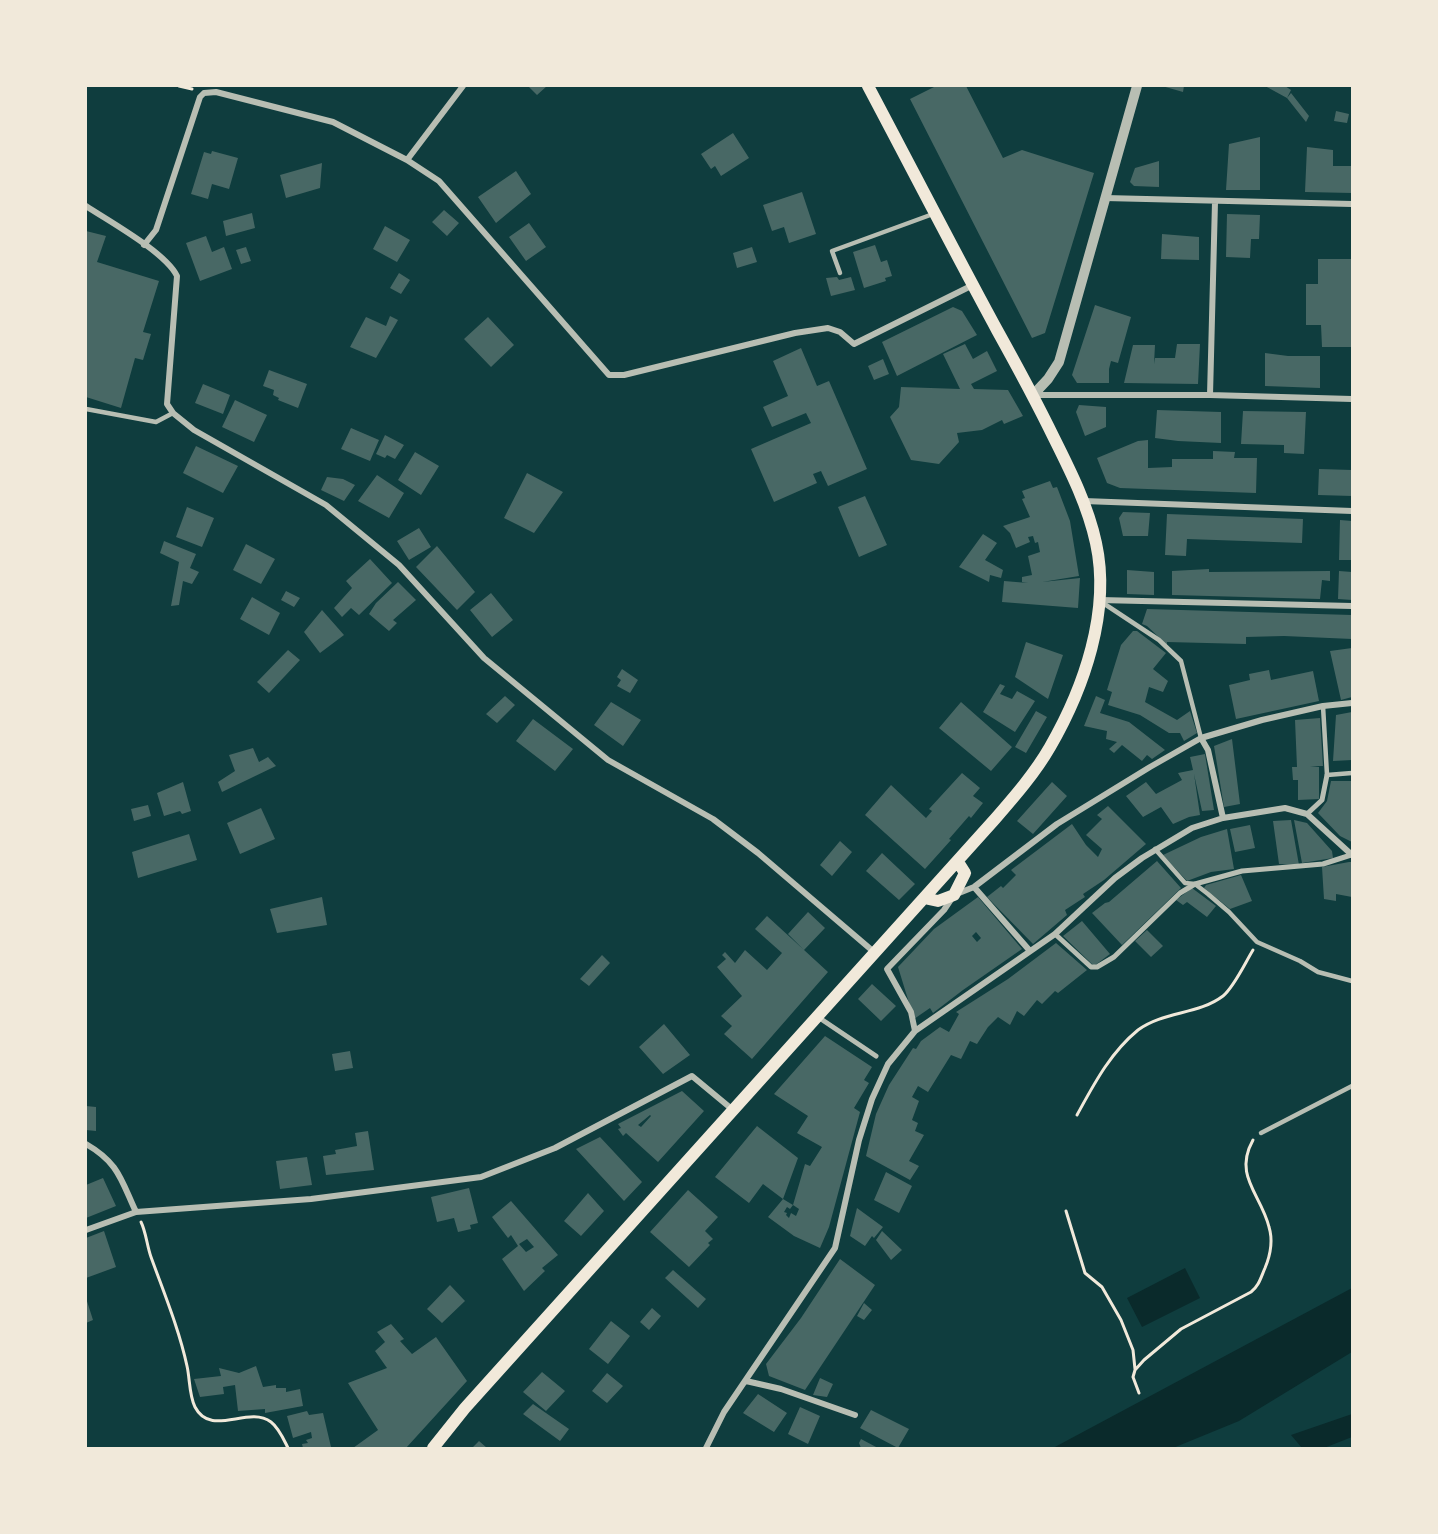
<!DOCTYPE html>
<style>
body{margin:0}
#map{position:relative;width:1438px;height:1534px;overflow:hidden;background:#0f3d3e;font-family:Figtree,sans-serif}
canvas{display:block}
.frame{position:absolute;inset:0;border:87px solid #f1e9da;pointer-events:none}
</style>
<div id="map">
<canvas width="1438" height="1534"></canvas>
<div class="frame"></div>
</div>
<script>
const g = document.querySelector('canvas').getContext('2d');
g.lineJoin = 'round';
function paint(path, color) { g.fillStyle = color; g.fill(path, 'evenodd'); }
function strokePath(path, color, width, dash) { g.strokeStyle = color; g.lineWidth = width; g.lineCap = dash ? 'butt' : 'round'; g.setLineDash(dash || []); g.stroke(path); }
const water = new Path2D(`
 M1185,1268L1200,1298L1142,1327L1127,1298Z
 M1352,1288V1352L1239,1421L1173,1448H1053Z
 M1352,1414V1437L1324,1448H1302L1291,1435Z`);
const building = new Path2D(`
 M528,86H547L537,95Z
 M936,86H966L1003,158L1022,150L1094,173L1045,333L1032,338L910,99Z
 M1162,86H1184L1183,92Z
 M1265,86H1285L1291,90L1287,98Z
 M1291,93L1309,116L1306,122L1287,98Z
 M1336,111L1349,114L1347,123L1334,121Z
 M733,133L749,158L721,176L715,166L711,169L701,154Z
 M1260,137V190H1226L1229,144Z
 M1307,147L1333,150V166H1352V193L1305,192Z
 M212,151L238,158L229,189L212,184L208,199L191,194L204,152L211,154Z
 M1159,161V187L1134,186L1130,182L1135,168Z
 M322,163L320,188L286,198L280,175Z
 M516,171L531,194L496,223L478,197Z
 M802,192L816,234L789,243L784,227L772,231L763,205Z
 M444,210L459,223L447,236L432,222Z
 M252,213L255,228L226,236L223,221Z
 M1227,214L1260,215L1259,239H1251L1250,258L1226,257Z
 M529,223L546,247L526,261L509,237Z
 M385,226L410,240L397,262L373,249Z
 M86,231L106,236L97,262L159,281L143,332L151,334L143,360L135,358L121,408L86,397Z
 M1162,234L1199,237V260L1161,259Z
 M206,236L212,252L224,247L232,269L200,281L186,243Z
 M875,245L881,262L887,260L892,276L885,278L886,281L864,288L853,252Z
 M246,247L251,261L241,264L236,250Z
 M752,247L757,262L737,268L733,253Z
 M1318,259H1352V347H1322L1321,325H1306V284H1318Z
 M399,273L410,280L401,294L390,288Z
 M837,277L839,280L851,277L855,290L831,296L826,278Z
 M1095,305L1131,317L1118,363L1111,361L1109,369V383H1077L1072,375Z
 M953,307L962,311L977,335L897,376L882,342Z
 M390,316L398,320L376,358L350,347L366,317L386,326Z
 M488,317L514,345L491,367L464,339Z
 M965,344L973,359L987,351L997,371L971,384L974,389L1008,390L1023,416L1004,424L1002,420L982,430L957,433L959,442L939,464L911,460L890,417L899,407L901,387L960,389L943,354Z
 M1177,344H1200L1198,384L1124,383L1133,345H1155L1154,364L1155,358H1175Z
 M801,348L817,386L829,381L867,469L828,486L821,471L813,474L817,483L774,502L751,449L811,423L806,413L772,427L763,407L788,396L773,361Z
 M1265,353L1288,356H1320V388L1265,386Z
 M883,359L889,374L874,380L868,366Z
 M269,370L307,384L298,408L278,400L279,398L273,395L274,390L263,386Z
 M203,384L230,395L223,414L195,403Z
 M235,400L267,415L254,442L222,427Z
 M1079,405L1106,407V427L1085,436L1076,412Z
 M1157,410L1221,412V443L1178,441L1155,438Z
 M1243,411L1306,412L1304,454L1284,453V445L1241,444Z
 M351,428L379,440L370,461L341,449Z
 M385,435L404,445L395,459L387,455L385,458L376,454Z
 M1148,440V468L1172,467V459H1213V451L1235,452L1234,458H1257L1256,493L1120,488L1107,483L1097,458L1138,441Z
 M196,446L238,466L223,493L183,473Z
 M415,452L439,466L421,495L398,480Z
 M1319,469L1352,470V496L1318,495Z
 M527,473L563,492L534,533L504,518Z
 M377,475L404,493L389,518L358,501Z
 M327,477L343,479L355,485L344,501L321,490Z
 M1050,481L1053,488L1057,487L1070,521L1079,576L1042,582L1080,578L1078,608L1002,602L1004,581L1028,583L1022,582V577L1032,575L1028,556L1040,552L1038,542L1035,543L1033,536L1028,537L1030,542L1016,548L1010,533L1003,526L1030,517L1022,499L1025,498L1022,491Z
 M865,496L887,545L859,557L838,507Z
 M187,507L214,518L202,547L176,537Z
 M1123,512L1150,513L1148,536H1123L1119,518Z
 M1167,514L1303,519L1302,543L1187,539L1186,556L1165,555Z
 M1340,520L1352,521V560H1339Z
 M419,528L431,547L409,560L397,541Z
 M983,534L997,543L985,560L1003,570L1001,578L990,575L989,582L959,567Z
 M164,541L196,554L190,568L199,572L192,584L183,581L179,605L171,606L179,562L160,553Z
 M246,544L275,559L261,584L233,570Z
 M437,546L475,592L457,610L416,567Z
 M370,559L392,583L359,615L351,608L342,617L334,608L352,588L346,581Z
 M1209,569V572L1330,571V581L1322,580L1320,599L1172,595V571Z
 M1127,570L1154,572V595L1127,594Z
 M1339,571L1352,572V600L1338,599Z
 M398,582L416,600L393,620L397,623L389,631L369,614L376,603Z
 M286,591L300,598L294,607L281,600Z
 M491,593L513,620L492,637L470,610Z
 M252,597L280,613L269,635L240,619Z
 M1147,609L1352,615V639L1284,636L1246,637V644L1167,642V645L1147,626L1142,624Z
 M322,610L344,635L320,653L304,632Z
 M1133,631H1137L1166,653L1153,669L1168,681L1163,692L1149,687L1145,702L1177,720L1190,711L1197,733L1184,741L1180,733H1169L1140,715L1108,705L1112,692L1107,690L1121,645Z
 M1026,642L1063,655L1048,699L1015,677Z
 M1352,648V697L1341,700L1330,651Z
 M288,650L300,660L269,693L257,682Z
 M622,669L638,680L630,693L617,686L621,680L617,677Z
 M1269,670L1271,680L1313,671L1319,701L1236,719L1229,685L1250,680L1249,674Z
 M1000,684L1005,686L1000,694L1012,699L1017,691L1035,701L1015,732L983,712Z
 M505,696L515,705L497,723L486,714Z
 M1096,696L1105,700L1100,713L1129,722L1165,750L1152,759L1147,755L1142,761L1122,745L1114,753L1109,749L1117,742L1106,739L1107,731L1084,726Z
 M611,702L641,720L623,746L594,725Z
 M961,702L1012,747L991,771L939,728Z
 M1036,711L1047,717L1026,753L1015,747Z
 M1352,712V760L1333,761L1336,715Z
 M1320,718L1323,766H1310L1319,767V799L1298,800V780H1293L1292,767H1297L1295,720Z
 M533,719L573,749L555,771L516,741Z
 M1232,739L1240,804L1224,807L1214,746Z
 M253,748L259,762L268,757L276,766L222,792L218,782L235,771L229,755Z
 M1205,754L1214,810L1202,811L1194,774L1200,815L1189,817L1173,824L1161,807L1143,817L1126,796L1146,782L1156,794L1182,780L1178,773L1193,770L1190,757Z
 M962,773L980,788L973,796L983,803L971,818L969,816L949,839L951,840L925,869L865,815L891,785L926,818L932,811L929,809Z
 M1331,781H1352V842L1340,836L1318,813L1327,801Z
 M183,782L191,811L182,814L180,811L164,816L157,793Z
 M1052,782L1067,796L1033,834L1017,821Z
 M148,805L151,816L134,821L131,809Z
 M1108,806L1146,844L1104,880L1083,894L1085,897L1065,910L1067,915L1033,944L987,897L1001,886L1003,888L1016,875L1011,870L1072,824L1086,845L1098,857L1102,849L1086,835L1102,819L1097,815Z
 M261,808L275,839L240,854L227,823Z
 M1291,820L1299,865L1279,864L1273,821Z
 M1294,820L1307,823L1332,851L1333,858L1302,863Z
 M1250,825L1255,848L1235,852L1230,829Z
 M1227,829L1234,869L1211,872L1187,881L1163,855L1201,837Z
 M189,834L197,860L138,878L132,852Z
 M840,841L852,852L832,876L820,865Z
 M882,853L915,884L899,900L866,871Z
 M1157,861L1181,888L1122,945L1092,913L1105,903L1109,902Z
 M1349,862H1352V897L1336,894V901L1324,899L1322,867Z
 M1241,875L1252,901L1230,909L1204,888L1206,885Z
 M1192,888L1216,906L1207,917L1187,902L1183,905L1176,900Z
 M322,897L327,925L277,933L270,909Z
 M978,897L1022,949L963,990L933,1013L930,1008L914,1019L898,967L934,929ZM976,932L981,938L977,942L972,936Z
 M808,912L825,928L804,950L788,934Z
 M767,916L828,972L752,1059L724,1034L732,1026L721,1016L742,996L717,967L726,959L722,955L725,952L735,963L745,950L767,970L782,953L755,929Z
 M1082,921L1110,954L1094,966L1063,936Z
 M1147,930L1163,946L1151,957L1135,941Z
 M1056,943L1087,970L1058,993L1055,991L1042,1004L1037,1000L1024,1016L1017,1011L1010,1025L998,1017L988,1027L977,1044L970,1041L961,1059L951,1055L928,1092L918,1086L912,1097L919,1101L912,1120L918,1123L915,1131L924,1135L909,1161L919,1166L910,1180L866,1156L876,1114L889,1085L913,1048L916,1049L921,1041L940,1027L949,1032L959,1014L956,1012L1008,979Z
 M602,955L610,963L589,986L580,979Z
 M872,984L896,1006L881,1021L858,999Z
 M664,1024L690,1055L663,1074L639,1047Z
 M825,1036L872,1067L864,1080L869,1083L854,1108L860,1112L829,1227L820,1248L794,1236L768,1217L783,1199L763,1184L749,1203L715,1177L757,1126L798,1158L783,1199L793,1205L790,1209L787,1207L784,1212L787,1213L786,1215L789,1218L791,1213L796,1216L799,1209L793,1205L805,1164L810,1166L822,1147L797,1133L808,1116L774,1094Z
 M350,1051L353,1068L335,1071L332,1054Z
 M682,1091L704,1111L658,1162L626,1133L623,1136L618,1129L621,1128L618,1124ZM650,1115L651,1116L641,1127L638,1125Z
 M86,1106L96,1107V1131L86,1130Z
 M368,1131L374,1170L326,1175L323,1156L336,1154L335,1150L357,1146L355,1133Z
 M600,1137L642,1182L624,1201L576,1149Z
 M307,1157L312,1185L280,1189L276,1161Z
 M886,1172L912,1186L899,1213L874,1200Z
 M103,1178L116,1206L86,1218V1185Z
 M469,1188L478,1223L470,1225L471,1229L458,1232L454,1218L437,1222L431,1197Z
 M688,1190L718,1217L705,1231L713,1239L708,1243L710,1245L689,1267L650,1232Z
 M588,1193L604,1211L581,1236L564,1221Z
 M511,1201L558,1255L542,1268L545,1271L524,1291L502,1259L518,1246L511,1235L508,1238L492,1217ZM527,1239L534,1247L526,1252L519,1244Z
 M857,1208L883,1227L874,1238L872,1236L865,1246L850,1236Z
 M104,1231L116,1267L86,1278V1238Z
 M882,1231L902,1250L891,1260L876,1240Z
 M840,1259L875,1285L805,1390L769,1376L766,1364L801,1318Z
 M673,1270L706,1299L698,1308L665,1278Z
 M450,1285L465,1301L442,1323L427,1309Z
 M86,1298L93,1320L86,1323Z
 M864,1303L872,1310L864,1320L857,1316Z
 M652,1308L661,1316L649,1330L640,1322Z
 M611,1321L630,1336L608,1364L589,1349Z
 M391,1324L404,1339L400,1341L412,1354L436,1337L467,1381L406,1448H353L378,1430L348,1383L387,1368L375,1351L385,1342L377,1332Z
 M256,1366L263,1387L276,1385V1388H286V1392L300,1389L303,1406L265,1413V1409L238,1411L235,1385L223,1387L224,1394L200,1397L194,1379L221,1376L219,1368L239,1373Z
 M542,1372L565,1391L546,1411L523,1392Z
 M607,1373L623,1386L607,1403L592,1391Z
 M820,1378L833,1384L827,1397L813,1395Z
 M758,1394L787,1413L774,1432L743,1413Z
 M533,1404L569,1429L560,1441L523,1414Z
 M800,1407L820,1416L808,1444L788,1434Z
 M871,1410L909,1429L898,1448L860,1428Z
 M307,1411L309,1415L323,1413L331,1447L303,1448L302,1444L308,1443L306,1440L312,1438L311,1432L293,1438L287,1416Z
 M861,1439L878,1448H861L859,1443Z
 M479,1441L487,1448H472Z`);
const path = new Path2D(`
 M179,86L192,89
 M1077,1115C1094,1084 1110,1053 1138,1030C1164,1011 1198,1015 1223,996C1234,987 1245,963 1253,950
 M1066,1211L1085,1273L1102,1287L1121,1320L1133,1350L1135,1369
 M141,1222C146,1232 147,1246 151,1257C164,1293 179,1329 187,1366C190,1379 189,1395 195,1407C211,1438 248,1405 271,1422C279,1428 284,1440 288,1448
 M1139,1393L1133,1377L1135,1370L1144,1360L1181,1329L1251,1292C1259,1286 1261,1277 1265,1268C1270,1256 1273,1240 1269,1227C1261,1194 1233,1176 1253,1140`);
const service = new Path2D(`
 M840,273L832,251L933,214
 M86,409L156,422L173,413
 M1100,601L1159,640L1181,661L1201,738
 M1323,706L1327,775L1352,773
 M1155,849L1185,883L1195,884L1208,894L1229,912L1257,942L1300,961L1318,972L1352,981
 M1261,1133L1352,1086`);
const pedestrian = new Path2D(`
 M1307,814L1322,800L1327,775
 M1055,934L1091,967H1097L1114,957L1180,893L1195,884L1242,871L1323,864L1351,855
 M818,1017L876,1056`);
const minor = new Path2D(`
 M407,160L463,86
 M1105,198L1352,204
 M86,206C110,222 165,252 177,276L167,404L173,413L194,430L326,505L399,565L484,658L608,760L713,819L758,853L874,952
 M144,245L156,230L200,97L204,93L216,92L333,122L407,160L439,181L609,375H624L795,333L828,328L840,332L854,344L973,285
 M1033,395H1210L1352,399
 M1210,395L1215,202
 M1084,501L1352,511
 M1100,600L1352,606
 M1201,738L1208,750L1223,818
 M974,887L1030,951
 M915,1031L911,1012L887,969L944,910L954,895L974,887L1057,824L1150,767L1201,738L1262,720L1323,706L1352,703
 M86,1144C119,1163 121,1180 136,1212
 M86,1230L136,1212L311,1199L481,1177L555,1148L692,1076L733,1110
 M746,1381L781,1389L855,1415
 M706,1448L724,1412L835,1248L859,1140L872,1099L888,1064L915,1031L1055,934L1115,878L1142,858L1192,828L1223,818L1285,808L1307,814L1352,855`);
const tertiary = new Path2D(`
 M1033,395L1048,379L1059,362L1137,86`);
const secondary = new Path2D(`
 M924,898L938,901L954,895L965,873L958,862
 M433,1448L465,1408L995,819C1015,796 1035,773 1050,747C1084,688 1111,611 1096,543C1088,506 1071,472 1054,438C1036,401 1017,366 997,330C953,249 911,167 868,86`);
paint(water, '#0a2a2b');
paint(building, '#486865');
strokePath(path, '#f1e9da', 3);
strokePath(service, '#b8beb3', 4.5);
strokePath(pedestrian, '#b8beb3', 5);
strokePath(minor, '#b8beb3', 6);
strokePath(tertiary, '#b8beb3', 10);
strokePath(secondary, '#f1e9da', 12);
</script>
